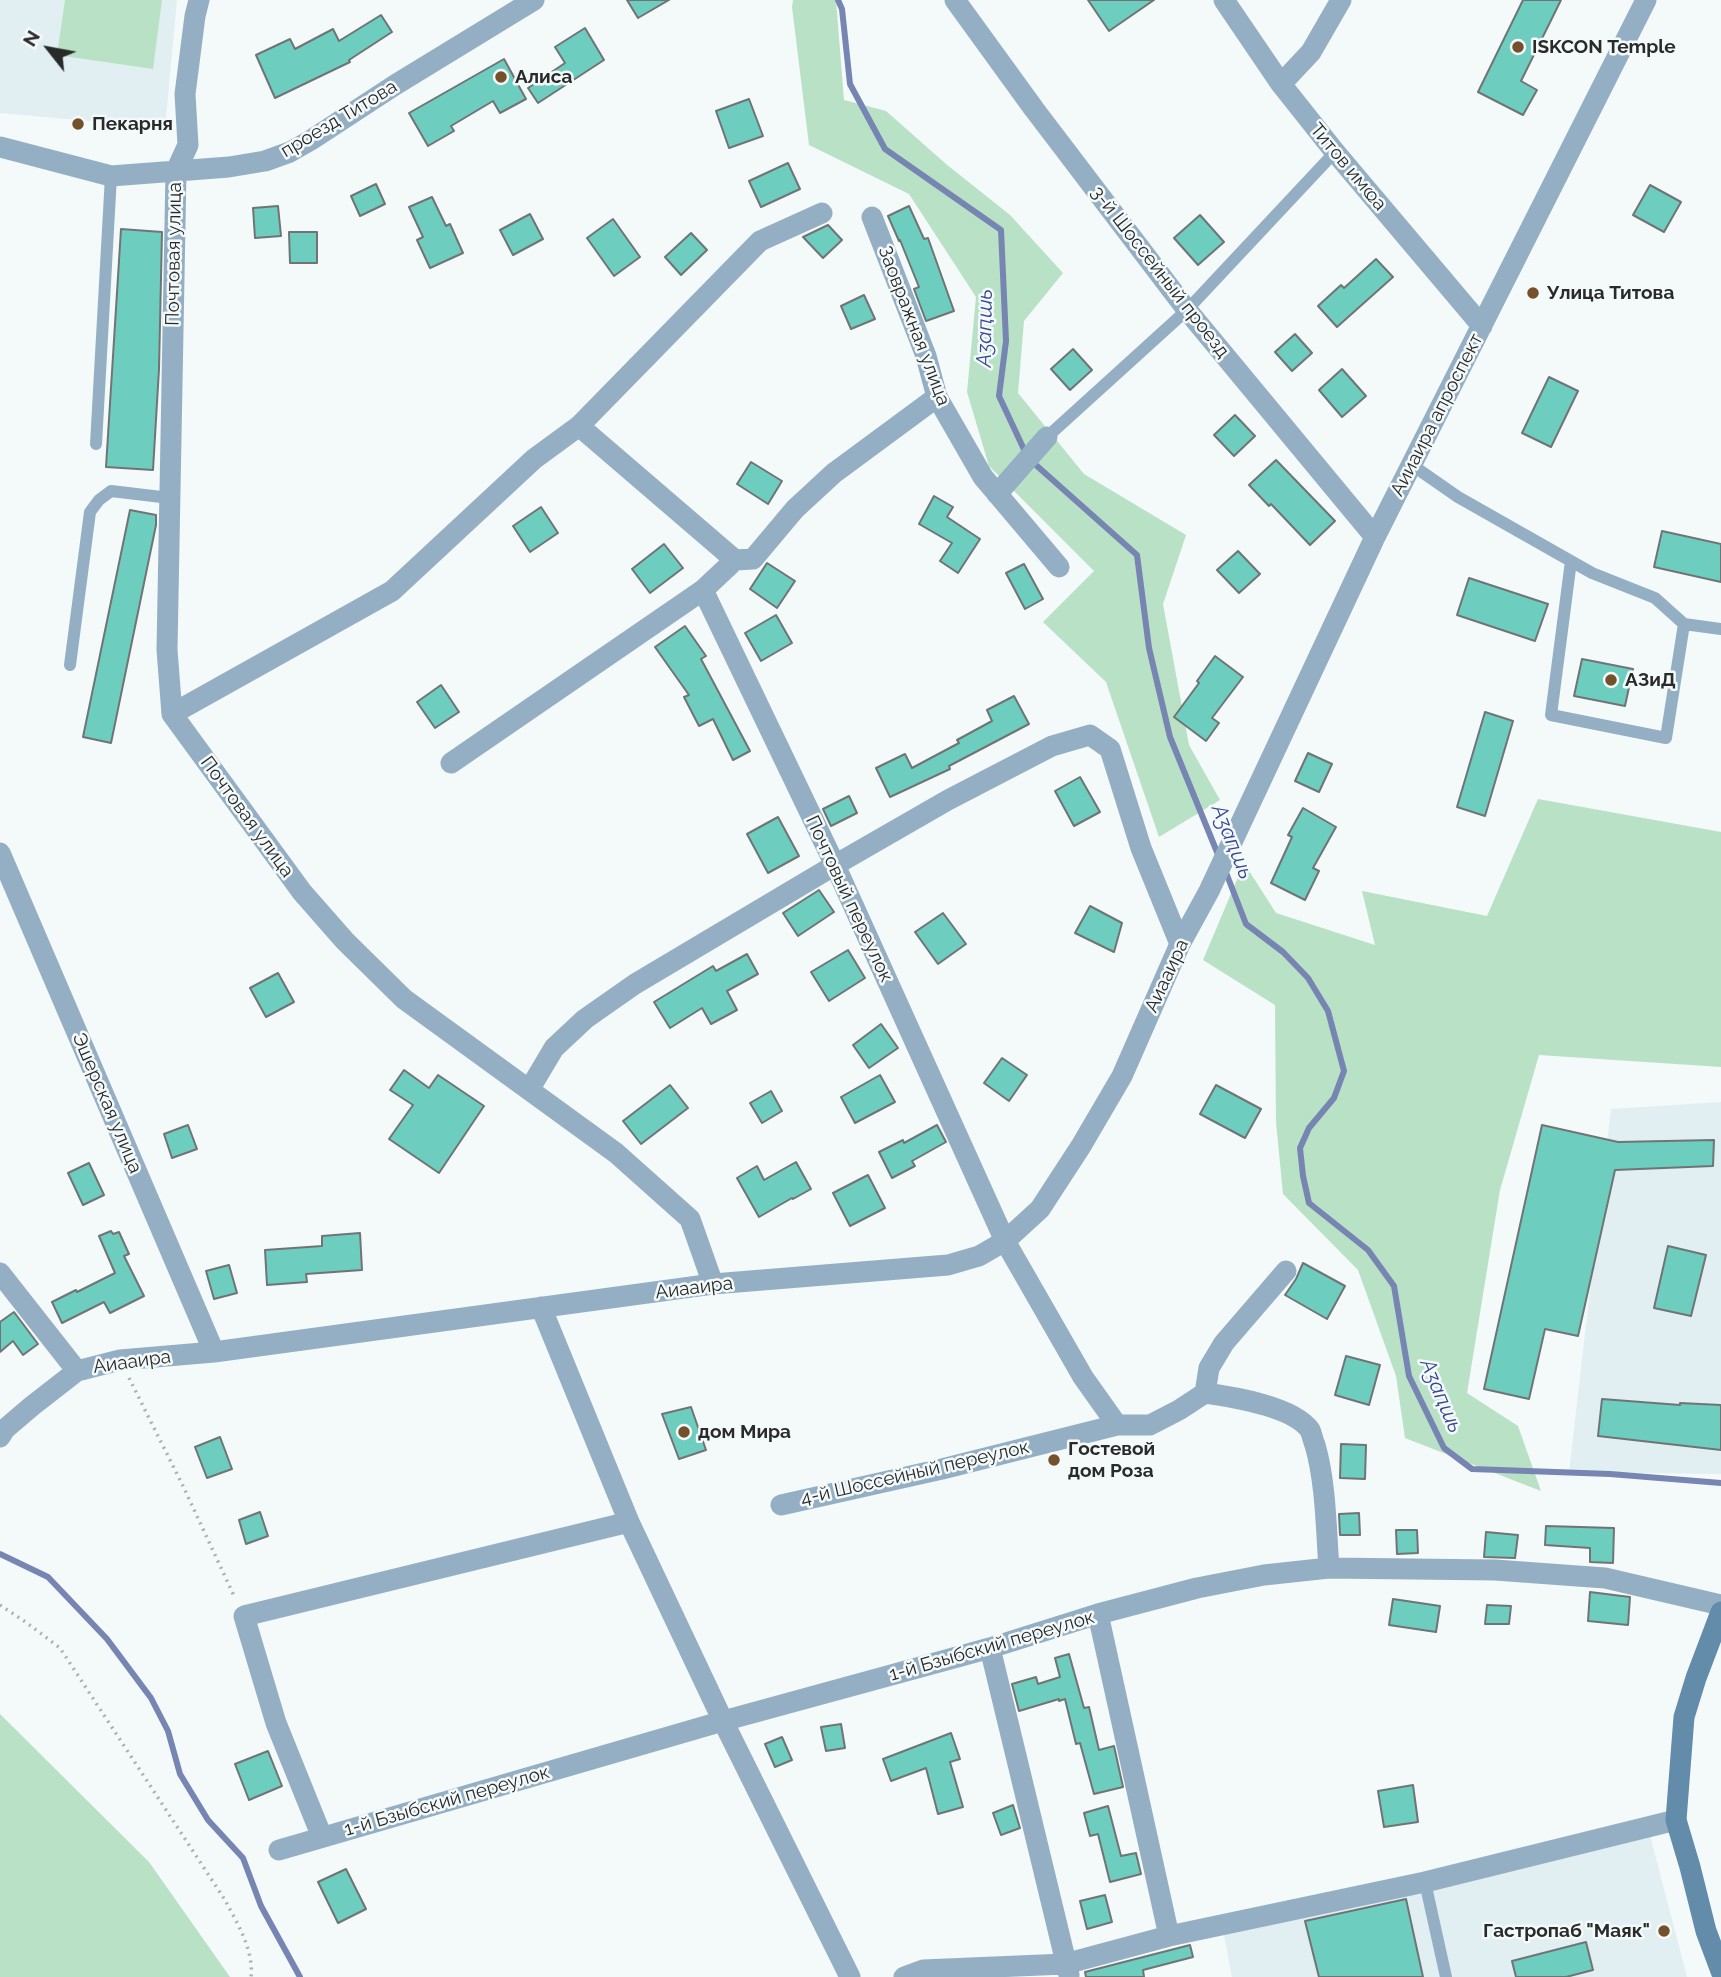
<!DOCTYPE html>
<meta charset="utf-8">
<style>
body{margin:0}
#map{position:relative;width:1721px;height:1977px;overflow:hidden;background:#f4f9fa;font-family:Raleway,sans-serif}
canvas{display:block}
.north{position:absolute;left:14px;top:14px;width:70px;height:70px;-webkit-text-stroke:5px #f4f9fa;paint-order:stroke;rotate:301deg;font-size:19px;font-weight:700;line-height:28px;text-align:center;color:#292b2b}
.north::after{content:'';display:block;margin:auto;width:24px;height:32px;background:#292b2b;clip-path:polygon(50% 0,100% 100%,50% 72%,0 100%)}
</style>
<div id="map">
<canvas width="1721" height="1977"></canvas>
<div class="north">N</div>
</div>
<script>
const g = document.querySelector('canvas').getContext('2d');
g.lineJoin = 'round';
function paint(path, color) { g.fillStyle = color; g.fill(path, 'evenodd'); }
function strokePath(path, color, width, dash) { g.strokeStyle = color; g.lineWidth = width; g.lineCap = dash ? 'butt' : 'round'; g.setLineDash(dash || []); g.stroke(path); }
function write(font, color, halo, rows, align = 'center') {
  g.font = font + ' Raleway,sans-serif'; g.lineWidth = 5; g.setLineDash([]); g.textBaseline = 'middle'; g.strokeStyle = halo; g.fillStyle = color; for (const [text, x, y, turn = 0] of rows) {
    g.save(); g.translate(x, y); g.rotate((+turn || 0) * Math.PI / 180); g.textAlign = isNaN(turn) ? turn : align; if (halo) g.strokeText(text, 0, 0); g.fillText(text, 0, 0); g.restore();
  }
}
const built = new Path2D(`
 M0,0H177L165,128L0,113Z
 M1721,1102V1474L1569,1472L1611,1109Z
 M1647,1824L1687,1977H1232L1221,1920Z`);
const green = new Path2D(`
 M65,0H162L153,69L57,55Z
 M793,0H836L844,100L886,111L946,164L1010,215L1063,273L1024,321L1018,393L1084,474L1186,535L1163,604L1189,745L1220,800L1159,837L1106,682L1043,622L1094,571L989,466L967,392L976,297L909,194L809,145L792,7Z
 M1538,799L1721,832V1067L1539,1055L1500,1190L1467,1393L1518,1426L1541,1491L1405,1438L1396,1376L1358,1270L1283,1194L1276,1122L1275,1005L1203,960L1244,863L1276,913L1375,945L1362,891L1487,916Z
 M0,1714L149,1862L230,1977H0Z`);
const stream = new Path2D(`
 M838,0L842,9L850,84L885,149L1001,230L1006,341L999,396L1028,458L1137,555L1149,648L1170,737L1219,857
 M1225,870L1246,924L1283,952L1308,978L1328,1011L1344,1071L1334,1098L1309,1128L1300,1148L1303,1176L1309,1203L1368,1250L1394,1286L1409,1376L1444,1448L1472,1469L1610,1474L1721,1483
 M0,1554L48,1577L107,1639L151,1698L168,1731L180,1774L208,1820L243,1858L261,1906L300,1977`);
const building = new Path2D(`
 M627,0H669L638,18Z
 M1088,0H1154L1109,31Z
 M1523,0H1561L1521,81L1537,90L1523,115L1478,92Z
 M381,15L392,32L349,60L350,62L275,98L256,55L290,39L295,49L333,29L339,41Z
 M585,28L604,60L538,103L528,88L565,63L555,47Z
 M504,59L526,99L500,113L493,101L451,126L454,131L428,146L409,113Z
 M749,99L763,136L729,148L716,111Z
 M788,163L800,189L761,207L749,181Z
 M376,184L385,204L360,216L351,196Z
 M1650,185L1681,202L1664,232L1633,215Z
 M432,197L446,226L450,224L463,253L430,268L417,240L423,237L409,207Z
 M278,206L281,236L255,238L253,208Z
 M909,206L924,239L928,238L954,311L926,321L914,289L919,287L900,240L899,241L888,216Z
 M530,214L543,239L513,255L500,230Z
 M1200,215L1224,242L1198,265L1174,238Z
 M613,219L640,257L614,276L587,238Z
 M828,225L842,240L823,258L803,237Z
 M121,229L162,232L159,369L153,470L106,467Z
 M289,232H317V263H290Z
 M691,233L707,250L681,275L665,257Z
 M1376,259L1393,277L1337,327L1318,306L1341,285L1344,288Z
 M864,295L875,319L851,329L841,306Z
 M1295,334L1312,353L1292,371L1275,352Z
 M1073,349L1092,370L1070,390L1051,369Z
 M1342,369L1366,396L1342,417L1319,390Z
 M1549,377L1578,391L1551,447L1522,433Z
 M1235,415L1255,436L1234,456L1214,435Z
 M1276,460L1335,521L1310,545L1271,504L1269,506L1249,485Z
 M751,462L782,481L768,504L737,484Z
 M934,496L953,507L947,517L980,539L958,573L940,561L952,543L919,524Z
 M541,507L558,533L530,552L513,526Z
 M130,510L156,515V525L111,743L83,737Z
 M1662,531L1721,544V582L1654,567Z
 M664,544L683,568L650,593L632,569Z
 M1238,551L1260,574L1239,593L1217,570Z
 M767,563L795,581L777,608L750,589Z
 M1024,564L1043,599L1025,609L1006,573Z
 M1469,578L1548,604L1535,641L1457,615Z
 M776,615L792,643L761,661L745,633Z
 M685,626L706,656L701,659L750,751L733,760L713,719L699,726L684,697L689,695L655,647Z
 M1215,656L1243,677L1212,718L1219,723L1206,741L1174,717L1199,683L1197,681Z
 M1582,659L1633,669L1625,706L1574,696Z
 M441,685L459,712L435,728L417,702Z
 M1014,696L1029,724L949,766L950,769L890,797L876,768L905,754L912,768L959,743L957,740L992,721L987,710Z
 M1485,712L1513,721L1485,816L1457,807Z
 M1308,753L1332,764L1319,792L1295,781Z
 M1080,777L1100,812L1074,826L1055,791Z
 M849,796L857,813L831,826L823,809Z
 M1303,808L1336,827L1313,868L1319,871L1305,900L1271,883L1292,837L1288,835Z
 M778,817L799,856L768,873L747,834Z
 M819,890L834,912L798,936L783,913Z
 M1090,906L1122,923L1114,952L1075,933Z
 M943,913L966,944L938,964L915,932Z
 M848,950L865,978L829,1001L811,972Z
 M747,954L758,974L727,991L737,1010L711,1024L702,1008L670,1028L654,1002L713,966L716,971Z
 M278,973L294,1002L266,1017L250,988Z
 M881,1024L898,1048L869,1068L853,1045Z
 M1002,1058L1027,1075L1009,1101L984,1083Z
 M404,1070L429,1088L438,1075L484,1106L439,1173L389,1139L413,1105L390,1090Z
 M880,1075L895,1102L855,1123L841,1097Z
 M670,1085L688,1108L641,1144L623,1121Z
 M1216,1085L1261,1109L1245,1138L1200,1114Z
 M771,1091L782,1111L762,1123L750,1103Z
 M188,1125L197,1149L172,1158L164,1134Z
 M937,1125L946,1142L912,1161L915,1166L892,1178L879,1152L903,1140L904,1143Z
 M1542,1125L1618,1142L1714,1140L1713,1166L1615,1170L1578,1336L1545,1329L1529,1399L1484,1389Z
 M796,1162L811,1189L793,1199L792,1198L759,1217L737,1178L757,1166L764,1180Z
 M89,1163L104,1195L83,1205L68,1173Z
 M868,1175L885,1208L850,1226L833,1193Z
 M111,1231L113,1234L119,1232L129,1254L124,1256L144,1296L110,1313L104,1302L62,1323L52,1302L76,1290L77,1292L115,1273L99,1236Z
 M360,1233L362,1270L306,1274L307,1282L267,1285L265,1250L322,1246V1236Z
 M1668,1246L1706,1255L1691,1316L1654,1308Z
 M1303,1263L1345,1286L1327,1319L1285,1295L1296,1279Z
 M229,1265L237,1293L214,1299L206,1271Z
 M14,1312L38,1344L23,1355L13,1341L0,1352V1322Z
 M1346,1356L1380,1365L1369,1405L1335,1395Z
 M1602,1399L1680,1405V1403L1721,1405V1450L1598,1436Z
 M691,1407L706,1450L679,1459L662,1414Z
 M220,1437L232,1469L207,1478L195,1447Z
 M1341,1444L1366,1445L1365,1479L1340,1478Z
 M260,1512L268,1536L246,1544L239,1520Z
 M1359,1513L1360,1535H1340L1339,1514Z
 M1546,1526L1614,1528L1613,1563L1590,1562V1548L1545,1545Z
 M1396,1530H1417L1418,1553L1397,1554Z
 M1486,1532L1518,1535L1515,1558L1484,1557Z
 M1590,1592L1630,1597L1628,1625L1588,1621Z
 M1393,1599L1440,1606L1436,1632L1389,1625Z
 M1487,1605L1511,1606L1509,1624H1485Z
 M1069,1654L1084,1708L1089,1707L1099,1750L1114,1746L1123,1787L1094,1794L1080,1743L1076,1744L1065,1699L1059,1701V1699L1019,1711L1012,1684L1036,1677L1038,1684L1060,1677L1055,1658Z
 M841,1724L845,1748L826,1751L821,1727Z
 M951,1733L960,1759L950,1762L963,1807L938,1814L926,1768L891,1781L883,1759Z
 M782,1737L792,1760L775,1767L765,1744Z
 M268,1751L282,1786L249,1800L235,1764Z
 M1413,1785L1418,1822L1384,1827L1378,1791Z
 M1013,1805L1020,1828L1001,1835L993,1813Z
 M1108,1806L1121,1856L1136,1853L1141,1874L1110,1882L1098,1834L1090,1836L1084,1813Z
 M346,1869L366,1909L338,1923L318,1882Z
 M1105,1895L1112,1922L1087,1929L1080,1901Z
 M1406,1899L1423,1977H1319L1305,1921Z
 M1586,1942L1593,1970L1566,1977H1516L1512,1961Z
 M1190,1945L1193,1957L1143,1970L1144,1977H1086L1085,1972Z`);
const path = new Path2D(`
 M129,1378L183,1486L235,1598
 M0,1605L27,1623L60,1648L225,1900C237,1923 254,1950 251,1977`);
const lane = new Path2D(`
 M1047,437L1187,310L1335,152
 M96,444L111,176
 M1412,465L1458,497L1592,573L1655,598L1684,624L1721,629
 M1571,561L1551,715L1666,738L1684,624
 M70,665L90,512L99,500L111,491L170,498
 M1425,1882L1446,1977`);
const street = new Path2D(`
 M199,0L195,16L185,94L188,145L176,171L167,650L172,714L302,892L345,941L404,999L616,1153L690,1219L713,1284
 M955,0L1034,109L1187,310L1375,537
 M1224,0L1281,84L1335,152L1482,326
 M1281,84L1311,52L1341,0
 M0,147L111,176L229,167L265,161L290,152L311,140L395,85L534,0
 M872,217L926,356L937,397L983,477L1059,567
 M579,426L735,560L703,590L835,865L1005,1241L1083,1377L1117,1425
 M997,494L1047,437
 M735,560L753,559L795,509L834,473L937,397
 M172,714L392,591L534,459L579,426L760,241L822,213
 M451,763L703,590
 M0,853L214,1352
 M529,1090L554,1048L585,1019L635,984L835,865L948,800L1052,746L1090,735L1110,749L1141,848L1180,944
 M0,1273L77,1371
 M541,1307L629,1522L723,1721L850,1977
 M1205,1393L1209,1368L1224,1343L1286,1271
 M0,1437L5,1429L32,1406L77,1371L120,1360L214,1352L713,1284L948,1265L979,1256L1005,1241L1040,1209L1081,1146L1122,1076L1180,944L1209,891L1375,537L1646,0
 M781,1505L942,1469L1117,1425H1150L1179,1410L1205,1393C1233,1397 1293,1406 1310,1430C1312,1434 1313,1441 1315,1445C1326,1483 1326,1529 1329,1568
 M1098,1614L1169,1936
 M990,1648L1069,1975
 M322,1837L276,1723L244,1616L629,1522
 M279,1850L723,1721L990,1648L1098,1614L1197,1588L1264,1575L1329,1568L1495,1570L1605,1578L1721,1605
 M904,1977L923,1970L1065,1964L1169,1936L1425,1882L1676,1820`);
const secondary = new Path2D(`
 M1721,1612L1696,1678L1684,1717L1676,1820L1690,1867L1706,1931L1721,1971`);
const markers = [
 [1518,47,7,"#75512b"],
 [501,77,7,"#75512b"],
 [78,124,7,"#75512b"],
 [1533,293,7,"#75512b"],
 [1611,680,7,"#75512b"],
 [684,1432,7,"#75512b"],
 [1054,1460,7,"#75512b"],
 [1664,1931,7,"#75512b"]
];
const poiNames = [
 ["ISKCON Temple",1532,47],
 ["Алиса",515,77],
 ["Пекарня",92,124],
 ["Улица Титова",1547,293],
 ["АЗиД",1625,680],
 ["дом Мира",698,1432],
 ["Гостевой",1068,1449],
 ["дом Роза",1068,1471],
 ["Гастропаб \"Маяк\"",1650,1931,"right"]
];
const streetNames = [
 ["проезд Титова",339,119,-31],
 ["Титов имҩа",1348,167,50],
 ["Почтовая улица",174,254,-89],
 ["3-й Шоссейный проезд",1160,272,52],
 ["Заовражная улица",914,326,69],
 ["Аииаира апроспект",1437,415,-63],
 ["Почтовая улица",247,817,54],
 ["Почтовый переулок",849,899,65],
 ["Аиааира",1167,976,-65],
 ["Эшерская улица",107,1103,67],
 ["Аиааира",694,1288,-7],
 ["Аиааира",132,1362,-8],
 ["4-й Шоссейный переулок",915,1473,-13],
 ["1-й Бзыбский переулок",992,1646,-16],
 ["1-й Бзыбский переулок",447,1801,-16]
];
const waterNames = [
 ["Аӡаԥшь",985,328,-89],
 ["Аӡаԥшь",1232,842,68],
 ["Аӡаԥшь",1441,1396,67]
];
paint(built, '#e1eff2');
paint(green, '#b9e1c5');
strokePath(stream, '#7785b2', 6);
paint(building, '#6dcec0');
strokePath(building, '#707474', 2);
strokePath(path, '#abafb0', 3.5, [2, 5]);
strokePath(lane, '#94afc4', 12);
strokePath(street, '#94afc4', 21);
strokePath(secondary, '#638baa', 21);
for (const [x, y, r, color] of markers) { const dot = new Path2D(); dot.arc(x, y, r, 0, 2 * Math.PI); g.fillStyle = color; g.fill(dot); strokePath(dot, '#f4f9fa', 2.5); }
write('bold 19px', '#292b2b', '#f4f9fa', poiNames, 'left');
write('19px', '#292b2b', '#f4f9fa', streetNames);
write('italic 21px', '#384792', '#f4f9fa', waterNames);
</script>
